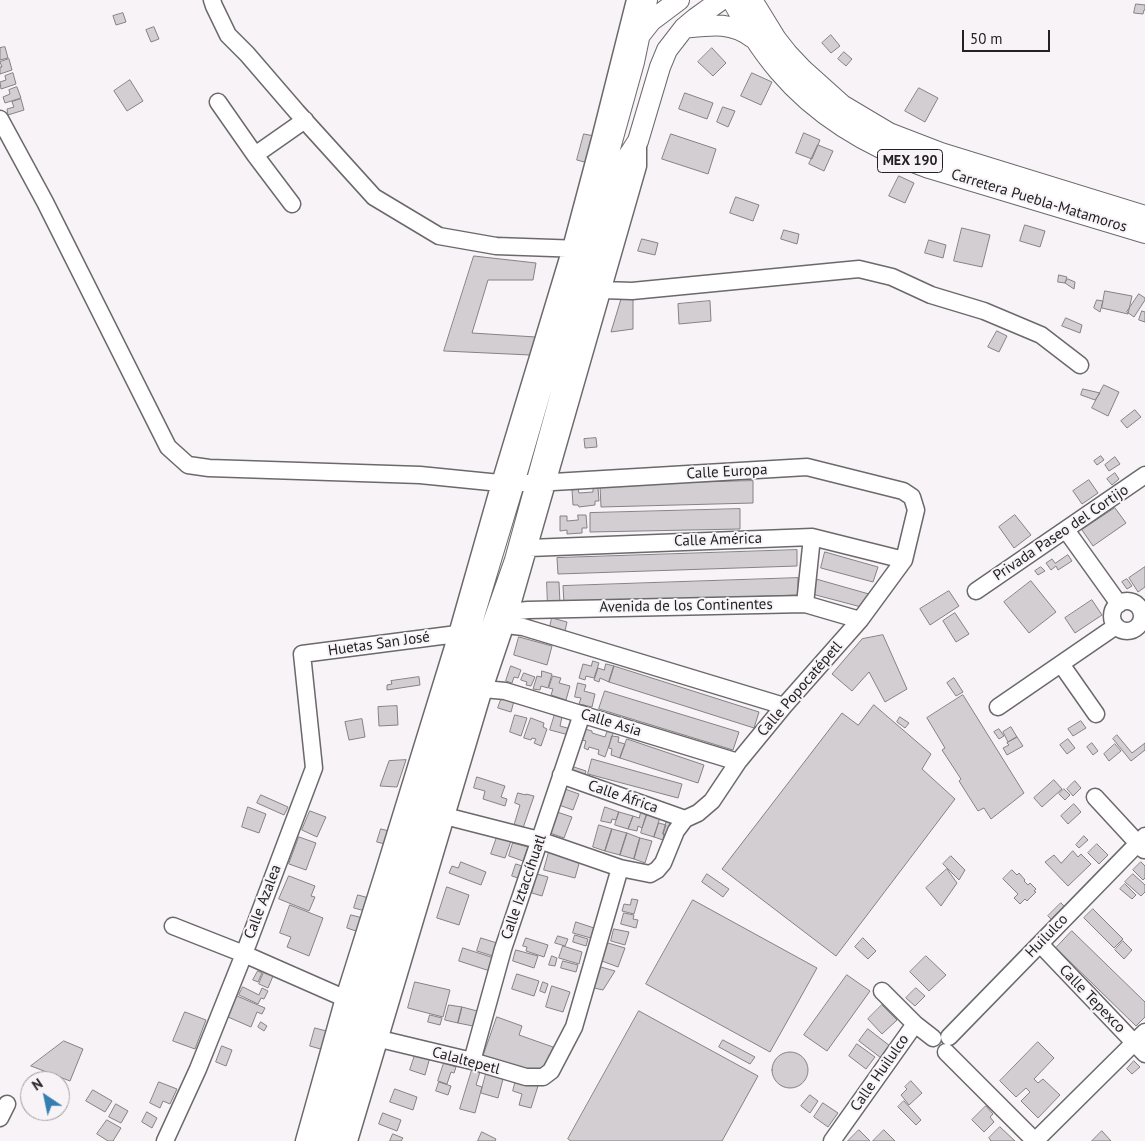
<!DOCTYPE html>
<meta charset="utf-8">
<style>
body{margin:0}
#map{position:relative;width:1145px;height:1141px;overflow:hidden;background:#f7f3f7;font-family:"PT Sans",sans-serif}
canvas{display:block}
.north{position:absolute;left:20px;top:1071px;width:50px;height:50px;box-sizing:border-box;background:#f7f3f7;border:1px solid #a29fa2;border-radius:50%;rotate:326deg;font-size:14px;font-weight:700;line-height:20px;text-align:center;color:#232223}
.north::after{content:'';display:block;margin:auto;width:18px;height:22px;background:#357eb2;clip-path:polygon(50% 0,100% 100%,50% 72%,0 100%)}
.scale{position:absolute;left:962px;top:30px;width:88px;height:22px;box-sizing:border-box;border:2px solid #232223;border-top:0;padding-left:6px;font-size:15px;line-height:18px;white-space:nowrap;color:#232223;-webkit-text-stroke:4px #f7f3f7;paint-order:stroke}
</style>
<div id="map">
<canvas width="1145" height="1141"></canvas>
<div class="north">N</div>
<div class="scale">50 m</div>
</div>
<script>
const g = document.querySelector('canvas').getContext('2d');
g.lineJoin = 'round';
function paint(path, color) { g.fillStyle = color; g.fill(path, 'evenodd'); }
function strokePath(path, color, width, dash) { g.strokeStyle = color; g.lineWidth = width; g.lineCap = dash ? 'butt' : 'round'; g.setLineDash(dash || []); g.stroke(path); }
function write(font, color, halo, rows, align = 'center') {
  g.font = font + ' "PT Sans",sans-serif'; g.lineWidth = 4; g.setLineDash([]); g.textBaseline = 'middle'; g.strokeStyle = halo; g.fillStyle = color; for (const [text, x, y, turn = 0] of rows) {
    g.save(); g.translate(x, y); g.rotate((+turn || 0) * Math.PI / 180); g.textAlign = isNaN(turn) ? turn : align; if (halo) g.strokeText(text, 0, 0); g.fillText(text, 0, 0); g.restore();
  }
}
const building = new Path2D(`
 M1136,4L1145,5V10H1144L1143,14L1134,13Z
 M123,13L126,22L116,25L113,16Z
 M154,27L159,39L151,42L146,30Z
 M831,35L840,46L831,53L822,43Z
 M5,47L8,58L0,60V48Z
 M712,48L726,63L713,76L698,62Z
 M844,52L852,59L846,66L838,59Z
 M9,59L12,70L0,74V67H2L0,62Z
 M13,73L16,84L1,89L0,82L6,80L5,76Z
 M752,73L772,82L761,105L741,96Z
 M130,80L143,101L127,111L114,91Z
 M17,87L21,98L5,103L3,97L10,94L9,90Z
 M919,88L938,98L925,122L905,111Z
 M685,93L713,103L707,119L679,109Z
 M21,99L24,110L8,115L7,109L14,107L12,102Z
 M723,107L735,111L728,127L717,122Z
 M804,133L820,140L812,159L796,153Z
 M584,134L594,136L588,163L577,160Z
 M671,134L716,149L708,174L662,159Z
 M818,145L833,151L824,171L809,164Z
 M899,176L914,183L905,203L889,196Z
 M736,197L759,205L753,221L730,213Z
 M1025,225L1045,231L1040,247L1020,241Z
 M962,228L990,235L982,267L954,261Z
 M784,230L799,234L797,244L781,239Z
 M642,239L658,243L655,255L638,251Z
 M929,240L946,245L943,258L925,253Z
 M474,256L536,263L533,280H488L472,333L536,337L530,355L444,351Z
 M1059,275L1067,277L1065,283L1058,282Z
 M1068,279L1075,282L1074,289L1065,283Z
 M1105,291L1132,296L1128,314L1102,308Z
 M1139,294L1145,298V300L1134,317L1127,312Z
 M633,297V329L611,332L621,299Z
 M1097,300L1103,301L1100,312L1094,308Z
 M710,301L711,321L679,324L678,304Z
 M1142,311L1145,312V322L1139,320Z
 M1066,318L1082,325L1080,333L1062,326Z
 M997,331L1007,336L999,352L988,347Z
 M1104,385L1119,392L1108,416L1092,408Z
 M1083,389L1100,393L1095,400L1081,395Z
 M1135,410L1141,417L1127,428L1121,421Z
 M596,438L597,447L585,448L584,439Z
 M1101,456L1104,460L1097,465L1094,461Z
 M1115,457L1120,464L1109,471L1105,465Z
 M1115,473L1119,479L1112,485L1107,479Z
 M1089,480L1098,493L1082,504L1073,491Z
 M753,481V503L601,507L600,485Z
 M598,488L599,501H595V505L579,507L578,505H573L572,490L578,489L579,493L593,492V489Z
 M1115,508L1126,523L1093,546L1082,530Z
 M740,509V529L590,532V513Z
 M578,515H586L587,528H582V533L567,534V530L560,531V516H567V521L578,520Z
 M1015,515L1031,535L1014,548L999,527Z
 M797,550V566L558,574L557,558Z
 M825,552L878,567L873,582L821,568Z
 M1068,555L1072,561L1058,570L1056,566L1051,570L1046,563L1052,559L1055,563Z
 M1041,567L1045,571L1038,575L1035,571Z
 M1145,567V587L1138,592L1129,578Z
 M798,578V595L564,603L563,586Z
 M816,579L869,594L865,608L812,594Z
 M1127,579L1132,586L1127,589L1122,582Z
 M1031,581L1056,612L1029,633L1004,602Z
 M547,582H559L560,604L548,608Z
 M949,591L959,606L930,625L920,609Z
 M1092,600L1102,615L1075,633L1065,618Z
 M955,613L969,634L956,642L943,621Z
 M552,618L567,622L565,631L550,627Z
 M883,635L907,689L885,702L869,672L852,691L832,674L862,639Z
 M519,637L552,646L547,665L514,655Z
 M593,661L599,663L594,678L586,676L585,680L579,678L583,664L591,666Z
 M606,664L614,666L609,682L600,678L599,682L594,680L598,668L604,670Z
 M511,666L521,670L518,678L514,677L512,683L506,681Z
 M614,666L759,712L754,728L609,682Z
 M542,671L552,674L548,688L541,686L540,690L533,689L537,676L541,677Z
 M524,673L535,677L531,686L526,685L527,682L521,680Z
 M553,676L561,678L559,683L570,686L566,700L551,695L553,689L549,688Z
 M419,677L420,685L387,690V685L392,684L391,681Z
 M954,678L963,692L956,696L947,683Z
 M578,683L586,685L584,691L595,694L592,707L579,704L581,698L575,697Z
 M605,691L739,732L733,750L599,709Z
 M963,695L1024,793L991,819L984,808L978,811L959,781L961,779L942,750L945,748L927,718Z
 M502,697L514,701L511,712L498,708Z
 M874,705L931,754L922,769L955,799L836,956L722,869L842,713L858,725Z
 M397,706L398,725L379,726L378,707Z
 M555,714L562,717L560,726L571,729L569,735L550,730Z
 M515,715L527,718L521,736L510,732Z
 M900,717L909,723L905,728L897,722Z
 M531,718L544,723L543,727L547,729L541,746L534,743L536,739L532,738L531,740L524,738Z
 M362,719L365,737L349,740L345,722Z
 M1081,721L1086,728L1073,736L1068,729Z
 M1011,727L1017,737L1008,742L1003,732Z
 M585,729L592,731V733L605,737L608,729L614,731L605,757L598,754L599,750L589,747L588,750L584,748L586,741L582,740Z
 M999,729L1004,736L999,739L994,732Z
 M1117,735L1132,753L1145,743V750L1131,761L1113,739Z
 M612,736L619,737L618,742L625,744L620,758L611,755L612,749L609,748Z
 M1017,737L1023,746L1007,755L1003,748L1009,745L1007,743Z
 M627,739L704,765L698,783L620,758Z
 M1068,739L1075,748L1067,754L1060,745Z
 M1092,743L1098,751L1093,755L1087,747Z
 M1115,744L1121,751L1109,761L1104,754Z
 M592,759L682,784L678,798L588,774Z
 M406,760L397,787L380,786L389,761Z
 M574,767L586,771L584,778L571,774Z
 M477,777L505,786L501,797L507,799L505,806L483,799L485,791L474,788Z
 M1054,780L1062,789L1042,807L1034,798Z
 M1075,781L1081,788L1073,796L1067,789Z
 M565,789L579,794L573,810L559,805Z
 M1064,789L1070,795L1065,800L1059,794Z
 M518,793L526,795V794L534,796L523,828L514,825L520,805L515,803Z
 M261,795L288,807L284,815L257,803Z
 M1074,804L1081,812L1068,824L1061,816Z
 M248,807L266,814L259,833L242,827Z
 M605,807L619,812L616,820L612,819L611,823L601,821Z
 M648,810L661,814L654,837L641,833Z
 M310,811L326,817L317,837L302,830Z
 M557,812L572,817L564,838L550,833Z
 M619,812L633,816L628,829L615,825Z
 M641,812L647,814L642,828L638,826L637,831L628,829L633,816L639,818Z
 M667,820L673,822L669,835L663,834Z
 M659,823L666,825L663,834H664L663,840L654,837Z
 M599,825L612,829L605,851L593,847Z
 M381,829L389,831L385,844L377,842Z
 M612,829L627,833L620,855L605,851Z
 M627,833L640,838L634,859L620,855Z
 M1084,836L1088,840L1079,848L1076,845Z
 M299,837L316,843L306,870L289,864Z
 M497,837L511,841L505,858L491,854Z
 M640,838L652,841L645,863L634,859Z
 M513,843L528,847L523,861L509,856Z
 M1097,844L1108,855L1099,864L1088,853Z
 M1073,851L1078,857L1081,854L1091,864L1068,886L1045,862L1054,855L1061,863Z
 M549,852L580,860L575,878L544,870Z
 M951,856L965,870L959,880L943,864Z
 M461,862L486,872L481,885L449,873L452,866L458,868Z
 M1141,862L1145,866V878L1143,880L1133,870Z
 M516,864L525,867L521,879L512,876Z
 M947,869L957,883L941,906L926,888Z
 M1012,870L1017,875L1019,873L1025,880L1024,881L1028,885L1030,883L1036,889L1034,891L1036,892L1027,901L1025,899L1020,904L1014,898L1018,894L1003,879Z
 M537,874L548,877L542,896L532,893Z
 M707,874L729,889L723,897L702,882Z
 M1133,874L1145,885V892L1141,896L1125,882Z
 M289,876L315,886L311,896L315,897L309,911L279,899Z
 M1125,884L1136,895L1132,899L1120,889Z
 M447,887L469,895L459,925L437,918Z
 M358,895L369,898L365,911L354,908Z
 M632,899L638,900L634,914L622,911L624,904L630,905Z
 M693,900L817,968L770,1052L646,984Z
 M1061,903L1066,908L1053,921L1048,916Z
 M290,905L323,918L309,956L287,947L291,937L280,933Z
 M1093,909L1123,939L1114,948L1084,918Z
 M624,913L634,915L633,919L638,920L636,928L621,924Z
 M351,915L363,918L359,932L347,928Z
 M576,922L594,928L591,938L573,933Z
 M614,929L629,932L625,945L611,941Z
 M1072,931L1145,1002V1017L1136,1026L1056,948Z
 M575,935L588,939L586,946L573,942Z
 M558,936L568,939L565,946L555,943Z
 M481,938L503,945L499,958L477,951Z
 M526,938L548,945L544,957L526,951L527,947L523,946Z
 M863,938L876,951L868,959L855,947Z
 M1123,941L1132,950L1124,959L1115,950Z
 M608,943L625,948L618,967L602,961Z
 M563,946L582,952L579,964L559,958Z
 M463,948L497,959L493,972L459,961Z
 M516,950L538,956L534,968L513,961Z
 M552,956L557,958L555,966L549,965Z
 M926,956L946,975L929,991L910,972Z
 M563,961L578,965L576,972L561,968Z
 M601,967L615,971L603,990L594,988Z
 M258,971L262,973L258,982L253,980Z
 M264,972L273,976L268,988L259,984Z
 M517,974L539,981L534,996L512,989Z
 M847,975L870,991L827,1051L804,1035Z
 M415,982L450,990L443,1017L408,1008Z
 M543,982L548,984L545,993L540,991Z
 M552,986L570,992L563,1012L546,1007Z
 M243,987L259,995L262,988L268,991L264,999L261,998L258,1004L239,995Z
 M916,988L925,996L915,1006L906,998Z
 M237,996L265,1008L262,1014L257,1012L251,1027L228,1017Z
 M449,1005L462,1007L458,1023L445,1020Z
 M882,1005L897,1020L882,1034L868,1019Z
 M462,1007L481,1012L478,1027L458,1023Z
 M639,1011L758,1076L722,1141H571L568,1139Z
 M185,1012L206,1020L195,1049L173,1041Z
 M430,1015L442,1018L440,1025L428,1022Z
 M497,1017L522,1026L519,1035L553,1047L543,1077L483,1057Z
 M261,1022L267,1026L264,1031L258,1027Z
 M315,1028L330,1032L324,1050L310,1046Z
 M868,1029L890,1046L881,1058L859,1041Z
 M723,1040L755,1057L750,1064L719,1047Z
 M64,1041L83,1049L70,1081L31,1066Z
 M1038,1042L1054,1058L1034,1079L1038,1083L1043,1079L1060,1095L1038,1118L1021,1101L1030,1092L1026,1088L1016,1097L1000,1081Z
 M857,1044L875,1057L866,1069L849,1056Z
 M222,1046L232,1050L226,1066L216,1062Z
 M772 1070a18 18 0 1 1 36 0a18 18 0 1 1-36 0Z
 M416,1052L430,1057L425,1075L410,1070Z
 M1134,1061L1140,1067L1132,1074L1127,1069Z
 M444,1063L456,1067L454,1073L451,1072L447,1084L438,1081Z
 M472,1070L480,1072L476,1085L482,1087L475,1113L460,1109Z
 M486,1074L503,1079L498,1098L481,1093Z
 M516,1080L538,1086L531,1108L519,1105L522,1094L513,1091Z
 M911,1081L922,1093L909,1105L901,1095L907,1089L905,1087Z
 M159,1082L177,1089L170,1104L163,1101L160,1108L150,1103Z
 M439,1082L451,1086L448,1095L436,1091Z
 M395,1089L417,1097L413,1110L390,1102Z
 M93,1090L112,1101L105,1112L86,1101Z
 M810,1095L818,1101L810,1113L801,1106Z
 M904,1101L921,1120L916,1125L898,1107Z
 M823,1103L838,1113L828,1127L814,1117Z
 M116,1104L128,1111L121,1123L109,1117Z
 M986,1106L993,1114L990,1117L994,1122L984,1132L972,1120Z
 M147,1112L157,1118L152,1128L142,1122Z
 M383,1113L401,1120L397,1131L379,1124Z
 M107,1120L121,1128L113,1141H108L97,1134Z
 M1000,1127L1015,1141H991L989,1138Z
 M859,1130L870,1141H848Z
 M884,1130L895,1141H873Z
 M1102,1131L1111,1141H1092Z
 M482,1132L496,1139L495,1141H478Z
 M393,1134L403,1138L401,1141H390Z`);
const minor = new Path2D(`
 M212,0L214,6L228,35L247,54L297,112L374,197L439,236L496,246L581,249
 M218,102L255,155L292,204
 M0,119L45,202L168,447L188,465L209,468L420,475L500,483H536L807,467L903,491L912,497L916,510L904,560L860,620L784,706L738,762L712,801L698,813L685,819L676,831L663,863L657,870L650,874L620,868L539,840L445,816
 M255,155L305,120
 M603,290L632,291L859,269L892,277L931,295L984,311L1041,335L1080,365
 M1066,530L1119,604
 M529,548L812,537L904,560
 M976,591L1145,475
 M1112 616a15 15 0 1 1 30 0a15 15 0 1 1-30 0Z
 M805,604L812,537
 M510,612L528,610L805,604L860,620
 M506,625L523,627L784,706
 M1061,664L1096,714
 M484,689L505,691L738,762
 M998,707L1116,626
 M561,775L685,819
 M1095,797L1144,850
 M173,926L244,954L344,998
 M1040,944L1145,1054
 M882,991L915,1024L933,1038
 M949,1037L1145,836
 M380,1039L472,1061L526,1077H543L551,1071L574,1027L620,868
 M946,1052L1035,1141
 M472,1061L503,949L582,714
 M0,1118L7,1104
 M165,1141L198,1069L244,954L314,768L302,654L457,634
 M304,1141L344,998L384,871L457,634L500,483L571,248L600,139L635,0
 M349,1141L484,689L510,612L638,166V141
 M832,1141L915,1024
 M1035,1141L1145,1032`);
const major = new Path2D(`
 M732,0C746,25 760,49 779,71C818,117 872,148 929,168L1145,233
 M752,0L776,39L787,53L803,70L842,105L889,133L941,153L1145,216
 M684,28C710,25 732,21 753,38
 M640,35L651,21L679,0
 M316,1141L514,483L582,249L634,62L647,0
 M334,1141L411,893L475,674L515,560L625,161L638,141L660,67L667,50L684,28L696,18L721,0`);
const shields = [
 [910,161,65]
];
const shieldNames = [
 ["MEX 190",910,161]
];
const streetNames = [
 ["Carretera Puebla-Matamoros",1039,201,17],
 ["Calle Europa",727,472,-3],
 ["Privada Paseo del Cortijo",1061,533,-34],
 ["Calle América",718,540,-2],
 ["Avenida de los Continentes",686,606,-1],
 ["Huetas San José",379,644,-8],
 ["Calle Popocatépetl",800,689,-49],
 ["Calle Asia",611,723,17],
 ["Calle África",623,797,19],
 ["Calle Iztaccíhuatl",524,887,-71],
 ["Calle Azalea",263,902,-69],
 ["Huilulco",1047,936,-46],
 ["Calle Tepexco",1092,999,46],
 ["Calaltepetl",466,1061,15],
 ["Calle Huilulco",880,1073,-55]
];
paint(building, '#d3ced1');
strokePath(building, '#868284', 1);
strokePath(minor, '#6b696c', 19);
strokePath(major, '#6b696c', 22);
strokePath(minor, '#fff', 16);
strokePath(major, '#fff', 20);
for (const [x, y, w] of shields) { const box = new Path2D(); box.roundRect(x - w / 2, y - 11.5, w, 23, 4); g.fillStyle = '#f7f3f7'; g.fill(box); strokePath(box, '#232223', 1); }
write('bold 14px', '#232223', null, shieldNames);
write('15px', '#232223', '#f7f3f7', streetNames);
</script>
